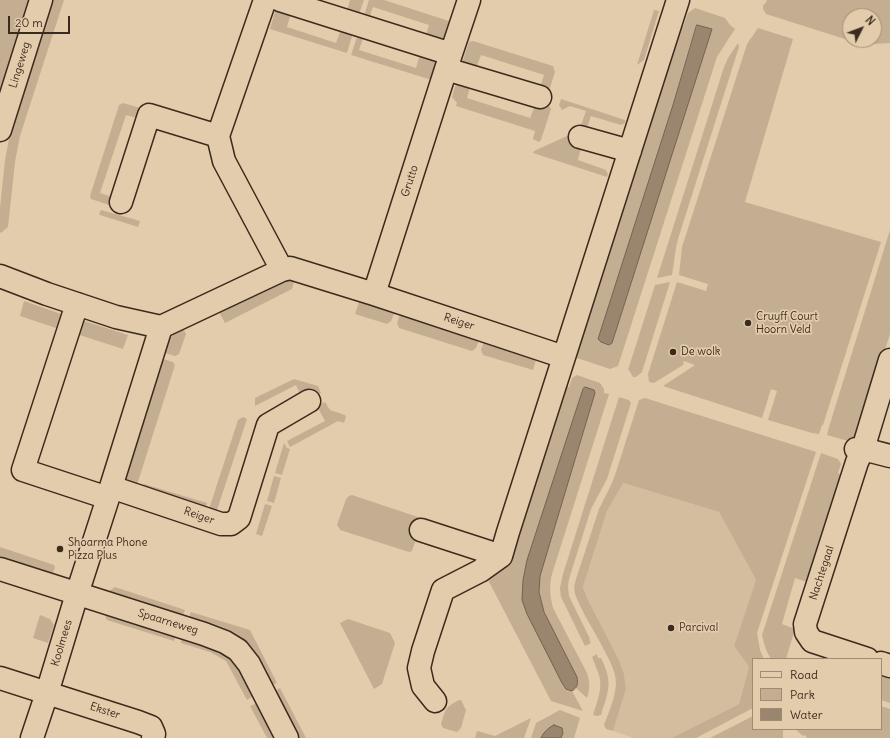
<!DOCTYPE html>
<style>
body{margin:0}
#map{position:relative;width:890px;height:738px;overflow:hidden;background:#e2ccab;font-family:Delius,sans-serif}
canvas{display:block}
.legend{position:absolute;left:752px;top:658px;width:130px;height:72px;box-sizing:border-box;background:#e2ccab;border:1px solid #9f8b73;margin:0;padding:5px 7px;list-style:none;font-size:12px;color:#3b2a1e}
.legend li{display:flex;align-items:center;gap:8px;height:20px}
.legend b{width:20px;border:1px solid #9f8b73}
.north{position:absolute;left:842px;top:8px;width:40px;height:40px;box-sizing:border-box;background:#e2ccab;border:1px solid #9f8b73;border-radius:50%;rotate:48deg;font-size:11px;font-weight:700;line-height:16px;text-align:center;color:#3b2a1e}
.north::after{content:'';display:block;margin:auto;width:14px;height:18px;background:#3b2a1e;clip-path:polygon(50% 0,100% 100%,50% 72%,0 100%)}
.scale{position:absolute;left:8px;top:16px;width:62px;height:18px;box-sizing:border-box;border:2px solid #3b2a1e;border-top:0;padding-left:5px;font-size:12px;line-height:14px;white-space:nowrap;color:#3b2a1e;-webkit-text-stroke:3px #e2ccab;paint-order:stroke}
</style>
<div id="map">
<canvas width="890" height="738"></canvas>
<ul class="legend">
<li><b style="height:5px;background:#e2ccab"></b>Road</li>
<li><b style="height:11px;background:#c4ae91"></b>Park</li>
<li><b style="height:11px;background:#9a866e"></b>Water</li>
</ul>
<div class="north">N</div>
<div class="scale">20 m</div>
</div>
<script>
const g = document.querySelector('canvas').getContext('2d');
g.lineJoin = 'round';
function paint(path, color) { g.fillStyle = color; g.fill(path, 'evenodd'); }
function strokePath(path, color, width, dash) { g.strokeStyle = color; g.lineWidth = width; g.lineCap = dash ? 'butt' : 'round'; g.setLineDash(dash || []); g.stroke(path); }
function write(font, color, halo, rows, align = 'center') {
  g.font = font + ' Delius,sans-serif'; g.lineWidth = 3.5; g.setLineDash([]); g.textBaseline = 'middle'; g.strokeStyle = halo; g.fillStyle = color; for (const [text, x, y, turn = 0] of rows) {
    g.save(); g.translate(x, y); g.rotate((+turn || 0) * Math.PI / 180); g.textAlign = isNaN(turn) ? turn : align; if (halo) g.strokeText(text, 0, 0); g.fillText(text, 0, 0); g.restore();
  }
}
const built = new Path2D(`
 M622,483L719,512L756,580L734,646L749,667L739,704L673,738H634L613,731L626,689L624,674L619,660L588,600L583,587L607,511Z`);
const green = new Path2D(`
 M0,0H30L0,94Z
 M52,0H64L20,136L15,162L8,227L2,232L0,233V208L5,160L10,134Z
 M350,0H364L358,17L346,14Z
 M369,0H384L449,21L452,25L446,46L425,39L429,25L373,7L368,21L363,19Z
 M767,0H890V43L874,44L848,40L766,14L763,9V5L765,4ZM850,16H874V40H850Z
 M276,8L291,13L287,27L336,43L341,29L353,33L347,53L270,29Z
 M695,8L725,18L730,25L735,29L729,38L717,57L618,366L610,369L577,358L573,351L678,25L683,27L688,13ZM697,25L712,29L612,343L609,345C605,344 601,342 598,339L673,105Z
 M654,10L659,11L644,60L637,65Z
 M758,28L793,39L745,202L881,242L823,425H822L819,434L812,433L768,420L777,391L771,389L762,418L663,386L695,365L684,361L683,365L654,383L649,382L648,374L677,282L706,291L708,284L679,275L682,247L747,44Z
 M358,34L364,36L359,50L416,68L420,54L441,60L435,81L351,55Z
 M473,41L553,66L555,72L548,94L539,90L544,75L481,55L476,68L462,63L469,42Z
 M738,43L739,47L678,239L676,248L672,275L657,278L724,67L728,58Z
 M457,80L471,84L467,98L530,118L536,103L539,101L549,105L551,109L541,140L539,142L533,139L535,131L456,106L457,103L452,97Z
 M561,99L625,120V123L621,125L591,116L586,131H579L586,111L570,106L562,110L559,105Z
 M123,103L140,108L137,118L126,115L100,193L115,198L112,206L91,199L90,196L119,105Z
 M567,136L580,140L582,144L578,160L606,170L608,174L607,177L533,153L534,151Z
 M101,210L140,221L138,227L100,215L99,214Z
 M890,230V334L857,439L851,442L827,435L829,427Z
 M295,278L292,289L225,323L218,310L277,280Z
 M670,282L642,372L636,377H633L629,370H628L655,285Z
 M360,299L395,311L391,321L387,324L355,314Z
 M24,301L70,317L65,331L20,316Z
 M401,312L480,338L476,348L472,351L399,328L397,323Z
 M75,318L128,335L123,349L70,332Z
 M183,328L186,334L179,354L175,356L162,352C168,339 170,336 183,328Z
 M485,339L537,356L533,370L483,355L481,350Z
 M160,358L173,362L175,365L137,485L120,483Z
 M577,375L600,383L604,389V393L609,394L552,574C549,586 550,596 553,608L587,673C590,682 590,689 587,698L576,688L578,684L544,612L539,592L540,576L595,394L594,390L583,389L527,560L523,580V600L566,689L572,691L583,711L551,701L486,576L563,385L569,387L572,378Z
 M294,379L318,386L321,393L313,397L300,394L296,385L255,406V398Z
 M619,397L629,400L631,403L607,479L591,509L569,579L568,586L569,596L590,639H589L591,643L585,646L561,597L560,588L563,574Z
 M645,398L816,452L757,633L760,650L764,659H753V708L696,738H672L739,704L749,667L734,646L756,580L719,512L623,483L607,511L583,587L588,600L619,660L624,674L626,689L613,731L606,729L604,725C609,712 615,698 616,684C616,670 608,658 602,646C593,629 582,612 575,594L574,587L576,579L599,509L612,483L616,472L639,400Z
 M325,402L330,410L345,415L346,417L344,423L338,421L290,447L287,441L325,421L317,406Z
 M243,417L247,419L216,513L209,509L238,420Z
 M284,443L287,448L290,449L282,475L275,473Z
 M821,453L838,459L841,464L838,473L844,476L810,583L795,578L782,624L795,629L786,659H771C766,651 764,644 762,635Z
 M274,476L281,478L274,503L267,501Z
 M144,484L207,503L205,510L143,486Z
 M352,495L421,518L422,521L412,551L409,552L340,530L339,528L337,525L346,499L349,496Z
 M265,504L272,506L262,536L256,534Z
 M0,547L54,565L55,567L53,573L0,557Z
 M115,587L185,610L183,615L109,591Z
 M191,612L250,630L277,683L272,685C264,669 256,650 242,638C228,626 206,622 189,617Z
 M104,613L176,635L174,641L107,620Z
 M40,615L50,619L54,625L48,643L33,638Z
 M348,619L390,633L395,643L382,684L374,689L340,623Z
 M182,638L225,652L237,665L253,696L247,700L226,661L210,652L181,643Z
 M597,654L598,658H601C613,683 609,689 601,715L597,716L593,715C597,701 604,687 598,672C596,667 594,662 592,657Z
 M881,671L890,674V703L881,700Z
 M280,688L306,738H299L275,691Z
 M459,700H461L466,710L461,728L457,732L443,728L441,724C446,709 444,708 459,700Z
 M257,703L275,738H267L250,706Z
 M881,706L890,709V738H807L805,735L803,736L795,729H881Z
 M560,710L580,718L574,738H561L563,733L542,735L541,738H531L536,723Z
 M753,716V729H783V738H710Z
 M531,718L524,738H475L477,731L495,736Z`);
const water = new Path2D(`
 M697,25L712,29L612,343L609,345L601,342L598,339L673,105Z
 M585,387L594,390L595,393L540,576L539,592L544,612L577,677C578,684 578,687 572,691L566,689L562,683L527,614L522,600L523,580L527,560L583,389Z
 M554,725L562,728L563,733L561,738H541C543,733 549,727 554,725Z`);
const minor = new Path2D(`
 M265,0L218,136L224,161L282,270
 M280,0L451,54
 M446,69L540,97
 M0,130L41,0
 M580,137L630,151
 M121,202L149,115L218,136
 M0,276L47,294L116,317L161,327L282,270L290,268L374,294L564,357L508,532L501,556L480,571L443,590L423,651L419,668L423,686L435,701
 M374,294L446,69L469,0
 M77,304L23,470L108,498
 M564,357L678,0
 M856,449H863L890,360
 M111,487L221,524H231L239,518L268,425L309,401
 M421,530L501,556
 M0,569L204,634L225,642L238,650L249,664L287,738
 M867,659L812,641L806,632L805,624L857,462L863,449L890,456
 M881,663L890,666
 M0,678L138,722L151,727L154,734L153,738
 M32,738L47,693L77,594L108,498L111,487L161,327`);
const markers = [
 [748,323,4,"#3b2a1e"],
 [673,352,4,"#3b2a1e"],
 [60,549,4,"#3b2a1e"],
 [671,628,4,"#3b2a1e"]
];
const streetNames = [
 ["Lingeweg",20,65,-73],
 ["Grutto",410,181,-72],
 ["Reiger",459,322,18],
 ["Reiger",199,516,19],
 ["Nachtegaal",822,573,-72],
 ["Spaarneweg",168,622,17],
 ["Koolmees",62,643,-73],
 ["Ekster",105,711,18]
];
const poiNames = [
 ["Cruyff Court",756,317],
 ["Hoorn Veld",756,330],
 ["De wolk",681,352],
 ["Shoarma Phone",68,543],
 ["Pizza Plus",68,556],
 ["Parcival",679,628]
];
paint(built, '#d3bd9e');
paint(green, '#c4ae91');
paint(water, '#9a866e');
strokePath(water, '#74614e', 1);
strokePath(minor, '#3b2a1e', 25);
strokePath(minor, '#e2ccab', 22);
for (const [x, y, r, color] of markers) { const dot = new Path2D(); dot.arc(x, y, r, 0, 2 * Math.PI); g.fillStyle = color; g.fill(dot); strokePath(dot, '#e2ccab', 1.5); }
write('11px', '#3b2a1e', '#e2ccab', streetNames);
write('11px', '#3b2a1e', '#e2ccab', poiNames, 'left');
</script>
